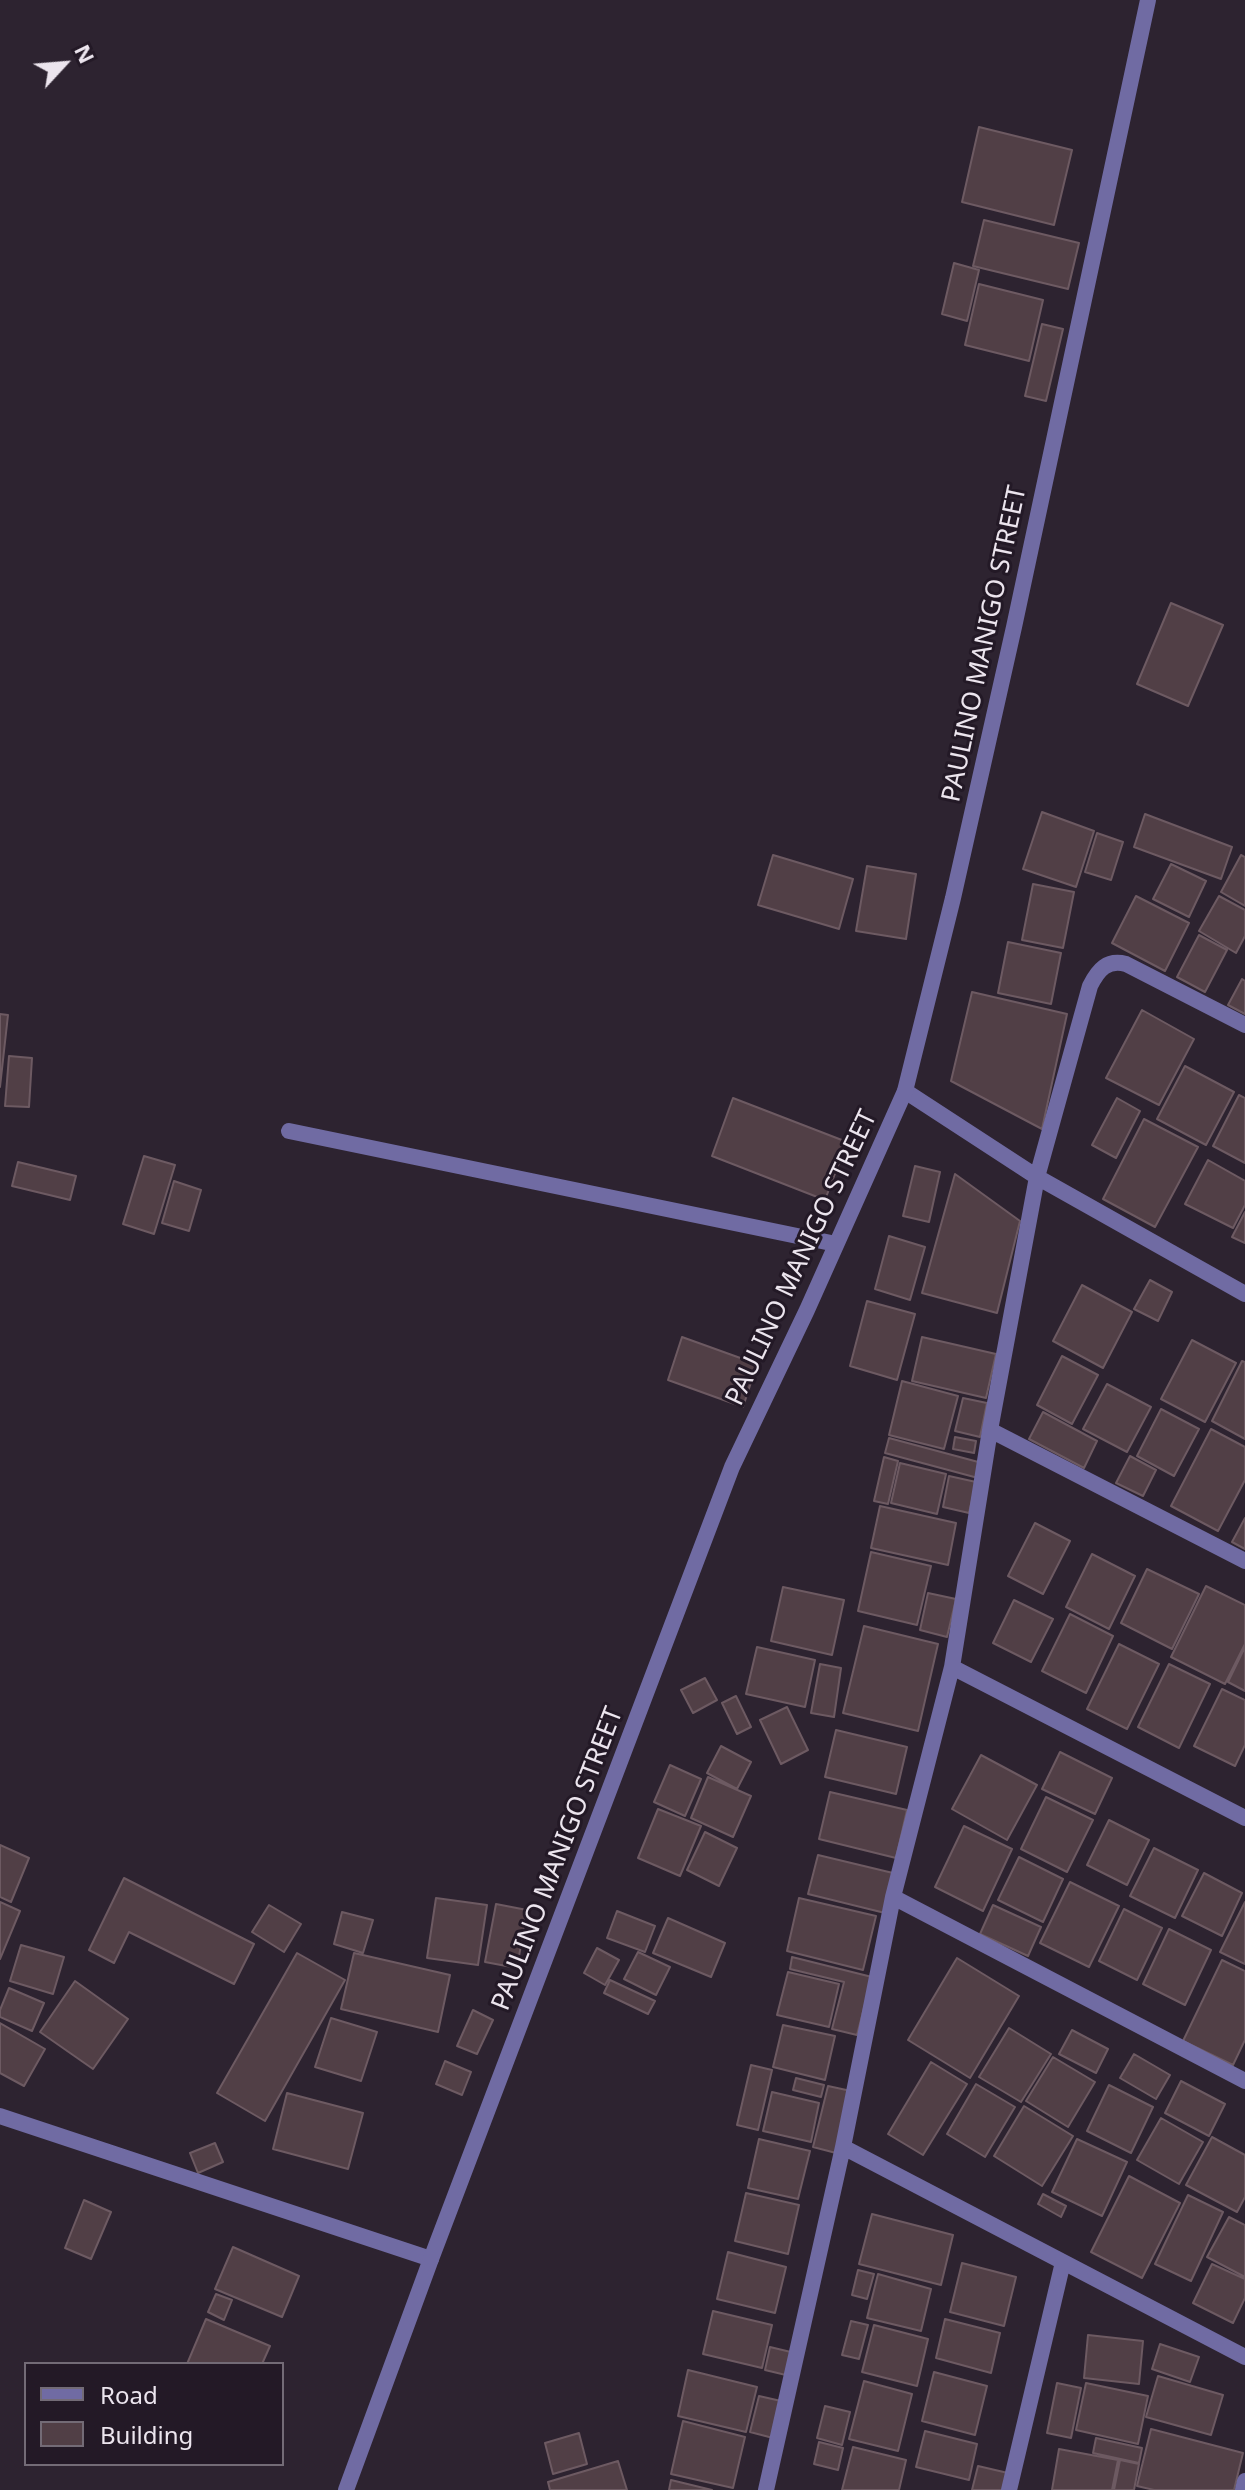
<!DOCTYPE html>
<style>
body{margin:0}
#map{position:relative;width:1245px;height:2490px;overflow:hidden;background:#2d2330;font-family:"Noto Sans",sans-serif}
canvas{display:block}
.legend{position:absolute;left:24px;top:2362px;width:260px;height:104px;box-sizing:border-box;background:#231926;border:2px solid #736b76;margin:0;padding:10px 14px;list-style:none;font-size:24px;color:#ece5ee}
.legend li{display:flex;align-items:center;gap:16px;height:40px}
.legend b{width:40px;border:2px solid #736b76}
.north{position:absolute;left:24px;top:24px;width:80px;height:80px;-webkit-text-stroke:6px #231926;paint-order:stroke;rotate:64deg;font-size:22px;font-weight:700;line-height:32px;text-align:center;color:#ece5ee}
.north::after{content:'';display:block;margin:auto;width:28px;height:36px;background:#ece5ee;clip-path:polygon(50% 0,100% 100%,50% 72%,0 100%)}
</style>
<div id="map">
<canvas width="1245" height="2490"></canvas>
<ul class="legend">
<li><b style="height:10px;background:#706ba3"></b>Road</li>
<li><b style="height:22px;background:#513f46"></b>Building</li>
</ul>
<div class="north">N</div>
</div>
<script>
const g = document.querySelector('canvas').getContext('2d');
g.lineJoin = 'round';
function paint(path, color) { g.fillStyle = color; g.fill(path, 'evenodd'); }
function strokePath(path, color, width, dash) { g.strokeStyle = color; g.lineWidth = width; g.lineCap = dash ? 'butt' : 'round'; g.setLineDash(dash || []); g.stroke(path); }
function write(font, color, halo, rows, align = 'center') {
  g.font = font + ' "Noto Sans",sans-serif'; g.lineWidth = 6; g.setLineDash([]); g.textBaseline = 'middle'; g.strokeStyle = halo; g.fillStyle = color; for (const [text, x, y, turn = 0] of rows) {
    g.save(); g.translate(x, y); g.rotate((+turn || 0) * Math.PI / 180); g.textAlign = isNaN(turn) ? turn : align; if (halo) g.strokeText(text, 0, 0); g.fillText(text, 0, 0); g.restore();
  }
}
const building = new Path2D(`
 M979,127L1072,150L1054,225L962,202Z
 M984,220L1079,243L1068,289L973,266Z
 M954,263L979,270L967,321L942,314Z
 M979,284L1043,300L1029,361L965,345Z
 M1042,324L1063,329L1046,401L1025,396Z
 M1171,603L1223,625L1188,706L1137,684Z
 M1042,812L1094,831L1076,887L1023,869Z
 M1145,814L1232,847L1221,879L1134,847Z
 M1097,833L1123,842L1111,880L1085,872Z
 M773,855L853,879L839,929L758,905Z
 M1241,855L1245,857V906L1221,892Z
 M1171,864L1206,881L1189,917L1153,899Z
 M867,866L916,874L906,939L856,931Z
 M1033,884L1074,892L1063,948L1022,940Z
 M1136,896L1189,923L1165,971L1112,943Z
 M1219,896L1245,910V936L1236,953L1199,931Z
 M1199,935L1227,950L1205,992L1177,977Z
 M1008,942L1061,953L1051,1004L998,993Z
 M1242,979L1245,981V1014L1228,1005Z
 M972,992L1067,1014L1042,1129L951,1081Z
 M1142,1010L1194,1039L1159,1105L1106,1078Z
 M0,1014L8,1015L0,1087Z
 M9,1056L32,1058L29,1107L5,1106Z
 M1185,1066L1234,1092L1206,1145L1157,1119Z
 M1239,1095L1245,1098V1163L1213,1146Z
 M733,1098L847,1142L825,1200L712,1156Z
 M1117,1098L1140,1111L1116,1158L1092,1145Z
 M1144,1119L1198,1147L1155,1227L1103,1199Z
 M144,1156L175,1165L154,1234L123,1224Z
 M1208,1160L1245,1181V1205L1233,1228L1185,1204Z
 M18,1162L76,1176L70,1200L12,1186Z
 M915,1166L940,1172L929,1222L903,1216Z
 M955,1174L1020,1221L997,1313L922,1293Z
 M174,1181L201,1190L189,1231L162,1223Z
 M1245,1212V1243L1232,1237Z
 M889,1236L925,1247L910,1300L875,1289Z
 M1150,1280L1172,1292L1158,1321L1134,1309Z
 M1082,1285L1132,1312L1103,1368L1053,1341Z
 M867,1301L915,1314L897,1380L850,1366Z
 M682,1337L757,1364L743,1407L668,1380Z
 M922,1337L996,1354L986,1398L912,1381Z
 M1192,1340L1236,1363L1205,1422L1161,1399Z
 M1062,1356L1098,1375L1072,1424L1037,1405Z
 M1242,1361L1245,1362V1439L1212,1421Z
 M902,1381L958,1396L944,1449L889,1435Z
 M1107,1384L1151,1407L1127,1452L1083,1429Z
 M963,1398L987,1403L980,1437L955,1431Z
 M1161,1409L1199,1429L1174,1476L1137,1456Z
 M1043,1412L1097,1441L1084,1468L1029,1439Z
 M1211,1429L1245,1447V1480L1218,1531L1171,1506Z
 M955,1437L976,1441L974,1453L953,1449Z
 M889,1438L982,1463L978,1478L885,1453Z
 M1130,1456L1156,1470L1143,1496L1116,1483Z
 M884,1457L898,1461L888,1504L874,1501Z
 M900,1463L946,1474L937,1514L891,1503Z
 M949,1476L976,1482L969,1513L943,1507Z
 M880,1506L956,1523L948,1565L871,1548Z
 M1245,1518V1549L1232,1542Z
 M1035,1523L1070,1541L1043,1594L1008,1576Z
 M871,1552L931,1566L917,1625L858,1611Z
 M1092,1554L1135,1576L1109,1629L1066,1607Z
 M1147,1569L1199,1594L1172,1649L1121,1623Z
 M1206,1586L1245,1605V1644L1225,1684L1171,1657Z
 M783,1587L844,1600L832,1655L771,1641Z
 M928,1593L956,1599L947,1637L920,1630Z
 M1014,1600L1053,1619L1031,1662L993,1643Z
 M1070,1614L1113,1636L1086,1693L1042,1671Z
 M864,1626L938,1644L918,1731L843,1713Z
 M1119,1644L1159,1664L1127,1729L1087,1709Z
 M757,1647L815,1660L805,1707L746,1694Z
 M1245,1647V1691L1228,1682Z
 M820,1664L841,1668L834,1717L811,1713Z
 M1169,1664L1210,1684L1179,1748L1138,1727Z
 M705,1678L717,1700L693,1713L681,1690Z
 M1222,1689L1245,1700V1745L1235,1766L1194,1746Z
 M736,1696L751,1727L737,1734L722,1703Z
 M787,1707L808,1750L781,1764L760,1720Z
 M836,1730L907,1747L896,1794L825,1777Z
 M721,1746L751,1762L737,1789L707,1773Z
 M1060,1752L1112,1778L1095,1814L1042,1789Z
 M981,1755L1037,1785L1007,1840L952,1809Z
 M670,1765L701,1779L685,1816L654,1802Z
 M708,1777L751,1796L733,1837L691,1818Z
 M830,1792L907,1810L896,1858L819,1839Z
 M1046,1797L1093,1820L1067,1872L1021,1849Z
 M658,1809L701,1826L680,1876L638,1858Z
 M1109,1820L1149,1840L1127,1885L1087,1865Z
 M964,1826L1012,1849L983,1911L935,1887Z
 M705,1832L737,1848L719,1886L687,1870Z
 M0,1845L29,1858L11,1902L0,1897Z
 M1154,1848L1198,1870L1175,1918L1130,1896Z
 M818,1855L893,1873L885,1913L808,1894Z
 M1019,1857L1063,1879L1043,1922L998,1900Z
 M1204,1873L1242,1893L1222,1936L1182,1916Z
 M124,1878L254,1944L234,1984L129,1932L114,1963L89,1950Z
 M1070,1882L1119,1906L1089,1967L1040,1943Z
 M436,1898L487,1905L478,1965L427,1958Z
 M799,1898L876,1916L863,1970L787,1951Z
 M0,1902L20,1911L0,1959Z
 M1245,1902V1964L1220,1952Z
 M496,1904L527,1910L517,1968L485,1962Z
 M269,1905L301,1924L284,1952L252,1932Z
 M993,1905L1041,1927L1028,1956L980,1934Z
 M1124,1909L1162,1928L1137,1980L1099,1961Z
 M617,1911L655,1926L645,1952L607,1938Z
 M342,1912L373,1920L363,1953L334,1944Z
 M668,1918L725,1943L711,1977L653,1953Z
 M1169,1929L1211,1950L1185,2005L1143,1984Z
 M21,1945L64,1957L53,1994L10,1981Z
 M597,1948L619,1960L605,1985L584,1973Z
 M638,1952L670,1967L656,1995L624,1979Z
 M297,1953L345,1980L265,2121L217,2093Z
 M354,1953L450,1975L438,2032L341,2009Z
 M792,1957L872,1977L857,2035L832,2029L844,1982L790,1969Z
 M957,1958L1019,1996L970,2078L908,2040Z
 M1222,1960L1245,1971V2040L1233,2065L1183,2041Z
 M788,1972L839,1984L829,2027L777,2015Z
 M610,1980L655,2001L648,2014L604,1993Z
 M75,1981L128,2019L93,2069L40,2032Z
 M9,1988L44,2003L32,2031L0,2017V2010Z
 M473,2010L493,2020L477,2054L457,2046Z
 M331,2018L377,2032L361,2081L315,2067Z
 M0,2023L45,2049L24,2086L0,2073Z
 M783,2025L835,2036L825,2080L773,2067Z
 M1009,2028L1051,2054L1021,2102L979,2077Z
 M1072,2030L1108,2049L1096,2073L1059,2054Z
 M1134,2054L1170,2075L1156,2099L1120,2078Z
 M1053,2057L1095,2082L1068,2127L1026,2101Z
 M445,2061L471,2072L462,2095L436,2084Z
 M931,2062L967,2084L923,2155L888,2134Z
 M751,2065L772,2070L758,2130L737,2125Z
 M796,2078L824,2085L821,2097L793,2090Z
 M1181,2081L1225,2104L1209,2136L1165,2113Z
 M976,2084L1015,2107L985,2157L947,2134Z
 M1109,2085L1153,2107L1131,2153L1087,2131Z
 M828,2086L851,2091L836,2153L813,2147Z
 M772,2092L819,2103L811,2142L763,2131Z
 M287,2093L363,2113L348,2169L273,2149Z
 M1024,2106L1073,2136L1042,2186L994,2156Z
 M1161,2118L1203,2142L1179,2184L1137,2160Z
 M1212,2137L1245,2155V2197L1237,2212L1186,2185Z
 M759,2139L810,2151L798,2199L748,2188Z
 M1077,2139L1127,2162L1102,2216L1052,2192Z
 M215,2143L223,2162L198,2173L190,2153Z
 M1129,2176L1180,2203L1142,2278L1091,2252Z
 M746,2193L799,2205L788,2254L735,2241Z
 M1043,2194L1066,2206L1061,2217L1038,2204Z
 M1188,2195L1223,2212L1191,2281L1155,2264Z
 M84,2200L111,2212L91,2259L65,2248Z
 M872,2214L953,2235L941,2285L859,2264Z
 M1229,2217L1245,2225V2277L1207,2257Z
 M233,2247L299,2276L282,2317L215,2289Z
 M728,2252L786,2267L775,2313L717,2299Z
 M962,2263L1016,2277L1004,2326L950,2312Z
 M1212,2264L1245,2279V2298L1233,2323L1193,2303Z
 M858,2270L874,2274L867,2299L852,2295Z
 M878,2274L931,2289L921,2331L867,2318Z
 M216,2294L232,2300L224,2320L208,2312Z
 M713,2311L772,2325L762,2368L703,2354Z
 M206,2319L270,2346L262,2364H187Z
 M945,2319L1000,2333L991,2373L936,2358Z
 M851,2321L868,2325L859,2359L842,2355Z
 M874,2325L928,2339L917,2386L862,2372Z
 M1088,2335L1143,2341L1139,2384L1084,2378Z
 M1160,2344L1199,2357L1190,2382L1152,2369Z
 M770,2347L795,2353L790,2376L765,2370Z
 M688,2370L757,2387L746,2432L678,2416Z
 M934,2372L987,2386L975,2435L922,2421Z
 M1158,2376L1223,2395L1211,2435L1146,2417Z
 M864,2381L912,2394L898,2451L849,2439Z
 M1057,2383L1081,2388L1071,2438L1047,2433Z
 M1086,2383L1148,2396L1138,2444L1076,2430Z
 M759,2396L781,2401L773,2438L750,2432Z
 M825,2406L850,2412L842,2445L817,2438Z
 M683,2421L745,2437L733,2488L671,2474Z
 M1151,2429L1243,2453L1234,2490H1154L1137,2486Z
 M925,2431L977,2444L969,2480L916,2467Z
 M579,2433L587,2464L553,2474L545,2443Z
 M1096,2438L1142,2448L1139,2463L1093,2453Z
 M819,2442L843,2448L838,2470L814,2464Z
 M853,2447L906,2460L899,2490H842Z
 M1059,2449L1118,2460L1112,2490H1052Z
 M1120,2460L1139,2464L1134,2490H1114Z
 M618,2461L627,2490H550L548,2482Z
 M978,2466L1008,2473L1004,2490H972Z
 M671,2480L712,2490H669Z`);
const minor = new Path2D(`
 M905,1091L1037,1177L1245,1294
 M289,1131L836,1244
 M990,1430L1245,1561
 M952,1667L1245,1818
 M893,1897L1245,2081
 M0,2116L431,2259
 M843,2147L1245,2357
 M766,2490L843,2147L893,1897L952,1667L990,1430L1037,1177L1090,986C1098,970 1107,959 1126,964L1245,1025
 M1009,2490L1063,2262
 M1243,2490L1245,2481`);
const tertiary = new Path2D(`
 M346,2490L431,2259L732,1467L807,1310L905,1091L953,898L1014,627L1148,0`);
const streetNames = [
 ["PAULINO MANIGO STREET",985,644,-78],
 ["PAULINO MANIGO STREET",802,1258,-65],
 ["PAULINO MANIGO STREET",558,1859,-69]
];
paint(building, '#513f46');
strokePath(building, '#6d5a62', 2);
strokePath(minor, '#706ba3', 16);
strokePath(tertiary, '#706ba3', 16);
write('26px', '#ece5ee', '#231926', streetNames);
</script>
